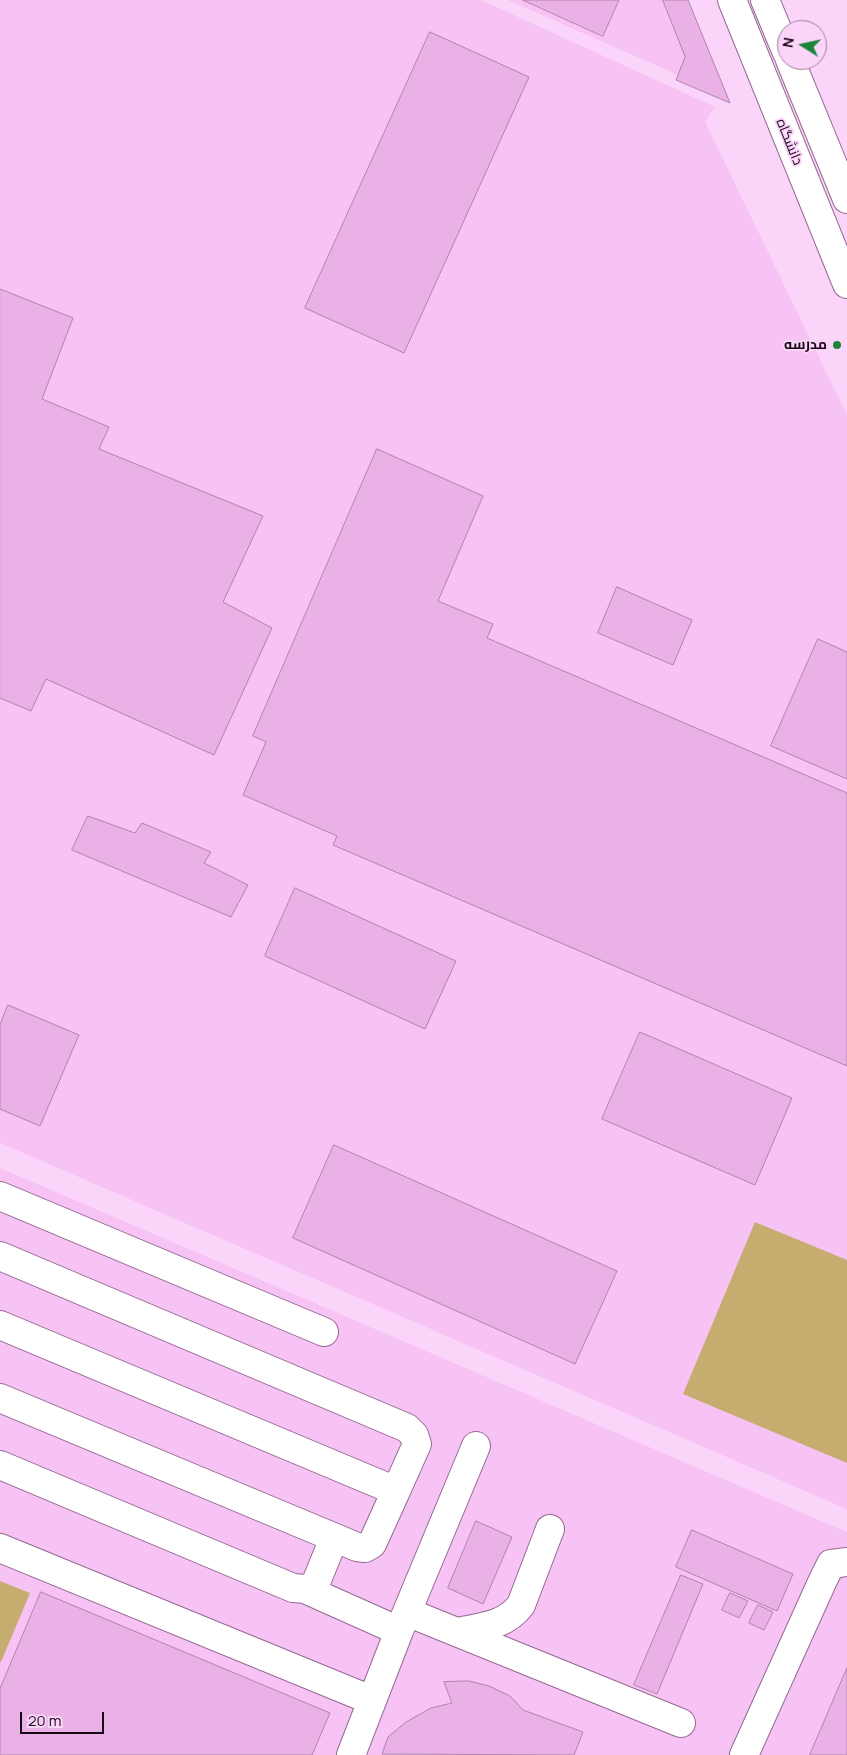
<!DOCTYPE html>
<meta charset="utf-8">
<style>
body{margin:0}
#map{position:relative;width:847px;height:1755px;overflow:hidden;background:#fbd4f9;font-family:Manrope,sans-serif}
canvas{display:block}
.north{position:absolute;left:777px;top:20px;width:50px;height:50px;box-sizing:border-box;background:#fbd4f9;border:1px solid #a1839f;border-radius:50%;rotate:280deg;font-size:14px;font-weight:700;line-height:20px;text-align:center;color:#1a0919}
.north::after{content:'';display:block;margin:auto;width:18px;height:22px;background:#1c8439;clip-path:polygon(50% 0,100% 100%,50% 72%,0 100%)}
.scale{position:absolute;left:20px;top:1712px;width:84px;height:22px;box-sizing:border-box;border:2px solid #1a0919;border-top:0;padding-left:6px;font-size:15px;line-height:18px;white-space:nowrap;color:#1a0919;-webkit-text-stroke:4px #fbd4f9;paint-order:stroke}
</style>
<div id="map">
<canvas width="847" height="1755"></canvas>
<div class="north">N</div>
<div class="scale">20 m</div>
</div>
<script>
const g = document.querySelector('canvas').getContext('2d');
g.lineJoin = 'round';
function paint(path, color) { g.fillStyle = color; g.fill(path, 'evenodd'); }
function strokePath(path, color, width, dash) { g.strokeStyle = color; g.lineWidth = width; g.lineCap = dash ? 'butt' : 'round'; g.setLineDash(dash || []); g.stroke(path); }
function write(font, color, halo, rows, align = 'center') {
  g.font = font + ' Manrope,Cairo,sans-serif'; g.lineWidth = 4; g.setLineDash([]); g.textBaseline = 'middle'; g.strokeStyle = halo; g.fillStyle = color; for (const [text, x, y, turn = 0] of rows) {
    g.save(); g.translate(x, y); g.rotate((+turn || 0) * Math.PI / 180); g.textAlign = isNaN(turn) ? turn : align; if (halo) g.strokeText(text, 0, 0); g.fillText(text, 0, 0); g.restore();
  }
}
const built = new Path2D(`
 M0,0H481L715,107L705,122L847,415V1509L0,1143Z
 M508,0H688L728,97Z
 M0,1168L847,1532V1755H0Z`);
const green = new Path2D(`
 M755,1222L847,1260V1463L683,1394Z
 M0,1581L30,1593L1,1662H0Z`);
const building = new Path2D(`
 M523,0H619L603,36Z
 M663,0H688L730,103L676,80L685,57Z
 M430,32L529,77L404,353L305,308Z
 M0,289L73,318L42,399L109,427L99,449L263,516L223,602L272,628L214,755L46,679L31,711L0,698Z
 M377,449L483,496L438,601L493,624L487,638L847,793V1066L333,845L337,836L243,795L266,742L253,736Z
 M617,587L692,620L673,665L598,633Z
 M818,639L847,652V779L771,746Z
 M88,816L135,833L142,823L211,852L204,863L248,885L231,917L72,850Z
 M295,888L456,961L425,1029L265,956Z
 M8,1005L79,1035L40,1126L0,1109V1025Z
 M640,1032L792,1098L755,1185L602,1119Z
 M334,1145L617,1271L575,1364L293,1238Z
 M476,1521L512,1537L483,1604L448,1588Z
 M692,1530L793,1574L777,1611L676,1567Z
 M681,1575L703,1584L657,1694L634,1685Z
 M41,1592L330,1713L312,1755H0V1689Z
 M730,1593L748,1601L739,1618L722,1610Z
 M758,1605L773,1612L764,1630L749,1623Z
 M847,1668V1755H810Z
 M469,1681L489,1686L510,1696L523,1710L583,1732L574,1755L382,1754L388,1737L406,1722L431,1708L452,1703L444,1682Z`);
const minor = new Path2D(`
 M732,0L847,284
 M765,0L787,53
 M790,60L847,199
 M0,1196L324,1332
 M0,1256L407,1428L414,1435L417,1444L396,1491
 M0,1325L396,1491L372,1544L365,1548L357,1547L0,1398
 M0,1465L293,1588L305,1589L399,1631
 M0,1548L371,1700
 M305,1589L315,1585L334,1538
 M407,1612L681,1723
 M457,1632C482,1627 505,1626 521,1605L550,1529
 M351,1755L399,1631L476,1446
 M744,1755L823,1580L831,1564L847,1562`);
const markers = [
 [837,345,5,"#1c8439"]
];
const streetNames = [
 ["دانشگاه",789,142,68]
];
const poiNames = [
 ["مدرسه",827,345]
];
paint(built, '#f7c2f4');
paint(green, '#c6ad6f');
paint(building, '#eab1e7');
strokePath(building, '#b084ae', 1);
strokePath(minor, '#946992', 30);
strokePath(minor, '#fff', 28);
for (const [x, y, r, color] of markers) { const dot = new Path2D(); dot.arc(x, y, r, 0, 2 * Math.PI); g.fillStyle = color; g.fill(dot); strokePath(dot, '#fbd4f9', 2); }
write('14px', '#1a0919', '#fbd4f9', streetNames);
write('bold 14px', '#1a0919', '#fbd4f9', poiNames, 'right');
</script>
